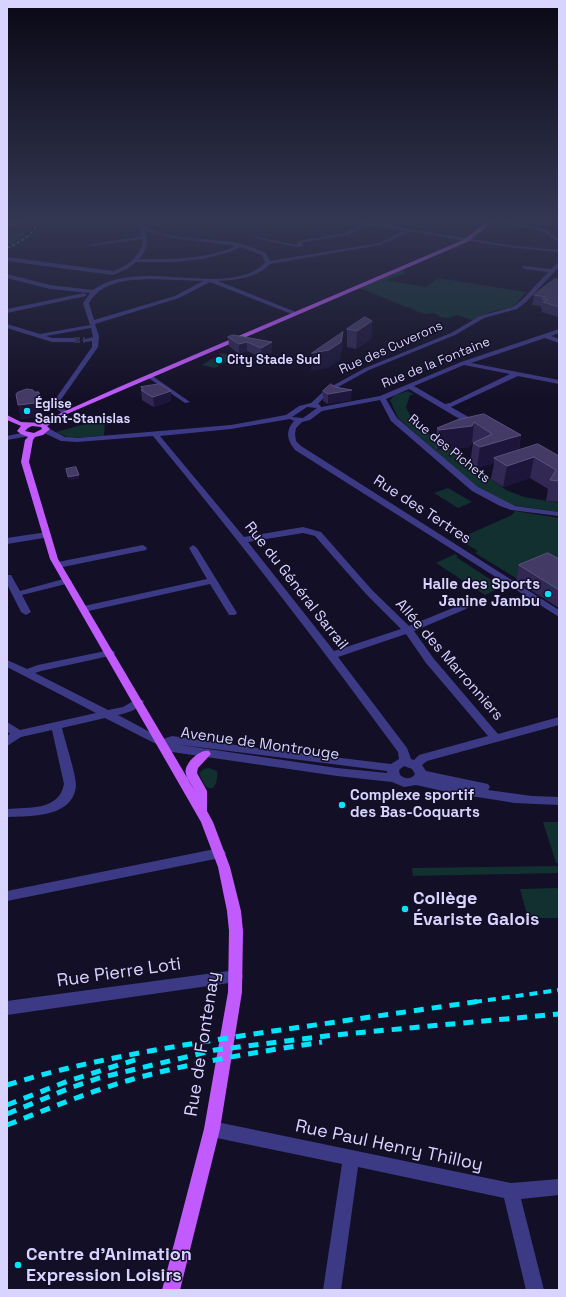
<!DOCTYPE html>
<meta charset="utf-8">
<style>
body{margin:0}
#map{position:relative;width:566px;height:1297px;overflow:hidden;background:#130f26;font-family:"Space Grotesk",sans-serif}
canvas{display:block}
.frame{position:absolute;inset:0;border:8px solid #d9d4ff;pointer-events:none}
</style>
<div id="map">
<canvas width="566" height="1297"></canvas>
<div class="frame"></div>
</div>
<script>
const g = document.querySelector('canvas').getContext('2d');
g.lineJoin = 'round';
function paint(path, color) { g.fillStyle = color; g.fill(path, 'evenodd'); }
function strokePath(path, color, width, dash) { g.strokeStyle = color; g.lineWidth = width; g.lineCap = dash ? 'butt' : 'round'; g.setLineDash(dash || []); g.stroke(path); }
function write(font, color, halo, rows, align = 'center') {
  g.font = font + ' "Space Grotesk",sans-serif'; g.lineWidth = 3; g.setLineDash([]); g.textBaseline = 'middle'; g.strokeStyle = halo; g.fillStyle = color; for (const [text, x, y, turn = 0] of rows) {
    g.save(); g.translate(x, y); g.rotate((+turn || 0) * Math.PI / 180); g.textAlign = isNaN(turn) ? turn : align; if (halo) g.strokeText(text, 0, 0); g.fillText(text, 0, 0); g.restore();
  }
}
const green = new Path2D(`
 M28,231L11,244L7,243V233Z
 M401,270L406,271L404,274L386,280L426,287L438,278L526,292L513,307L491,312L473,320L456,315L449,318L440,317L434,313L425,314L411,309L413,308L406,307L365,290L355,288Z
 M222,353L236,356L215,368L202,365Z
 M408,391L414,395H410L406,407L410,415L424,430L506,490L524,497L559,503V512L511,505L475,486L398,418L390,400L395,395Z
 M114,416L117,419L105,423L104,436L70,438L56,432Z
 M448,488L472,502L458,508L434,493Z
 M515,511L559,518V559L516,578L475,553L478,551L458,539L512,515Z
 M455,554L458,556L456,557L502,587L485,595L436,563Z
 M209,768L217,771C218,777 217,783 213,788H209L205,786L199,773L204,769Z
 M543,822H559V863H556Z
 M559,866V873L413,876L412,868Z
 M559,888V918H528L520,889Z`);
const minorTunnel = new Path2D(`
 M74,340H85`);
const minor = new Path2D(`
 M132,220H137C152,240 209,238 234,242C245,245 255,248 266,253L270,261L379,243L403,231L367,225L348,235L304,242L302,243L303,246L297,247L254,238L256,237L297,245V242L303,240L345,233L362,224L343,220L367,222L515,246L559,250V252L515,248L409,232L380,245L270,264C257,278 235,280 218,281L296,312L297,313L294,315L210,282L179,298L95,324L99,336L98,347L60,401V405L69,413L63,414L53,406L54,401L92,347V341L85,342L82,340L93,337L91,328L46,336L52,338H74L77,340L74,342H52L7,328V324L40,334L90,325L83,303L90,293L50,289L7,278V274L50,285L93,290C141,256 227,300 265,263L262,255L241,247L230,252L202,259L174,262H136L127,269L113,275L7,261V257L113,271C127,267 142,255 143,239L91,246L89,245L142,236L140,230ZM145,231L171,238L236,246C205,260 172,259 139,259C147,250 150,242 145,231ZM150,279L203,281L175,296L94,320L89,303C102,281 127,280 150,279Z
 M499,220L544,229L559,239V242L541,231L492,221Z
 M559,262V267L526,302L517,309L484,318L455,335L369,370L329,392L318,404L320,405L321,407L380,396L461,362L559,329V333L551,336L559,339V343L545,338L471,363L559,380V384L518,376L451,407L479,423V427H473L409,389L386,399L397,418L478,487L515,506L559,512V516L511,510L500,506L472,491L391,421L380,400L322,411L310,420L302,422L296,428L295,434L296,441L301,446L559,610V617L295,450C287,440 285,431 294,421L290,419L231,429L160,436L244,537L303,527L321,532L372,590L409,626L460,605H466L468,607L466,609L414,631L434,659L498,734L559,717V725L427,761L422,765L426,771L488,784L490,787L488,790L532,796L559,797V805L515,803L452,793L416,785L404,787L392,782L337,776L172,752L105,718L62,728C65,741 76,774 76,785C74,818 30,816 7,817V809C29,807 59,811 64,784L52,730L21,737L7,746V736L10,734L7,731V722L20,730L96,713L7,667V660L27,669L38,665L110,650L114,651L115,653L114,655L41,671L35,673L108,710L123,707L135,700H143L144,702C138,710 127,713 118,715L163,739L172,736L257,748L391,764L399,759L398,752C319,644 238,539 153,436L77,442L61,441L42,432V428H48L65,437L77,438L231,425L286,415L299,406L311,403L325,390L365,368L451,333L480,316L513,307L522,300L548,272L525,269L523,268V266L551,269ZM464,365L510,374L450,403L445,404L414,386ZM307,407L317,408L303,418L292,417ZM303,533L315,536L366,594L401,629L334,651L248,542ZM406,634L426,663L488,736L419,755L414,760L411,759L407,748L338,657ZM174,744L387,771V773L337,768ZM404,766L412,769L415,774C411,780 405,779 400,775L399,770Z
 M84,293L86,294V296L7,313V309Z
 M147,375H151L190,402L185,403L147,377Z
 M26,432L30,434L29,436L7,440V436Z
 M47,532L51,535L50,537L7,544V538Z
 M143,545L147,548L146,550L58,568L54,565L58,562Z
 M193,545L197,548L237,613L235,615H229L210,584L84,612L79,609L84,606L207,579L189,548Z
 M7,575H11L20,591L67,578L72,581L70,583L22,595L31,612L26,615L21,612L7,584Z
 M220,848L224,850L226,853L224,856L220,858L7,901V891Z
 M236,970L241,972L243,976L241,980L236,982L7,1015V1001Z
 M212,1121L511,1183L559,1179V1195L521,1199L544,1290H526L504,1198L358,1167L341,1290H323L342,1164L212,1137L206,1135L204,1129L206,1123Z`);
const major = new Path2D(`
 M30,220H46L7,226V224Z
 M490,220H496L467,242L67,414L47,426L50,429L43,435L35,437L33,440L29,462L58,559L195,791C192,786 187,779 186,774C183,764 200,749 209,751L211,754L198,768L197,773L207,791V811L213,822L230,867L241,911L243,931L242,992L220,1129L180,1290H162L204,1129L228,992L229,931L227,911L218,867L201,822L50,559L21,462L25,440L28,437L21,434L17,431L21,426L7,420V415L21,422L42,423L63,412L119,387L463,240ZM32,426L41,427L42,429L34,433L25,431L28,428Z`);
const railFar2 = new Path2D(`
 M7,248C21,242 34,235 39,220`);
const railFar1 = new Path2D(`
 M474,1002L559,990`);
const rail = new Path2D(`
 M7,1085C87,1060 170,1047 253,1034C329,1023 405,1012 481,1001
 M7,1105L68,1081L141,1058
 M7,1114L70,1088L99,1078L215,1050L334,1035L559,1014
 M7,1125C48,1109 88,1092 130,1080C193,1062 258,1052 322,1042`);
const wall = new Path2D(`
 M559,280V317H558L542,312V309H541V306L532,305L534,295Z
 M372,321L371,339L356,349L347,347V329Z
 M233,335L272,352L262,358L247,351L239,354L229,346L228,337Z
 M141,387L171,401L154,407L150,405L142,400Z
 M335,387L351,400L328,404L323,401V391Z
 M16,394H17L41,411L39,412L40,414L37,415V417L21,419Z
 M484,414L521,435L519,450L559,456V502L546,501L548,489L530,478L503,487L491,479L494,463L477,468L470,463L473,443L472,442L470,447L437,450L435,448L437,428Z
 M559,559V608L516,581L519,565Z`);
const shadedWall = new Path2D(`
 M372,321L371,339L356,349L357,331Z
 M343,332L342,350L340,360L328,368L311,371L312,353Z
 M247,342V351L239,354V344Z
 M272,342V352L262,358L261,348Z
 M352,390L351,400L328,404V394Z
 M171,391V401L154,407L153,397Z
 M39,392L41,411L39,412L40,414L37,415V417L21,419L18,405L37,399Z
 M474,422L472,442L470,447L437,450L439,430Z
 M521,435L518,455L494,458V463L477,468L480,447Z
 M534,457L530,478L503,487L507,466Z
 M79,475V479L69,480L68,477Z`);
const building = new Path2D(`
 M555,279L559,280V307L543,302L548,300L542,299L546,297L534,295Z
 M365,317L372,321L357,331L347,329Z
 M343,332L341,342L329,350L312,353Z
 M233,335L272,342L261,348L247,342L239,344L228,337Z
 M160,384L171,391L153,397L149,395L141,390L143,389L141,387Z
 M331,384L335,387L352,390L328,394L323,391Z
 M27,389L33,390L34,392H39V397L37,399V401H34L35,403L18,405L16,394H17V393Z
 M484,414L521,435L480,447L473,443L492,434L474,422L472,426L439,430L437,428L457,420Z
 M538,444L559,456V481L550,480L556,470L534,457L507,466L494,458Z
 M76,467L79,475L68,477L66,469Z
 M548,553L559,559V590L519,565Z`);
const markers = [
 [219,360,4,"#00e5ff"],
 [27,411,4,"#00e5ff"],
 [548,594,4,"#00e5ff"],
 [342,805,4,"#00e5ff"],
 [405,909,4,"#00e5ff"],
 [18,1265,4,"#00e5ff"]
];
const farStreetnames = [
 ["Rue des Cuverons",391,348,-24],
 ["Rue de la Fontaine",436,363,-22],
 ["Rue des Pichets",449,449,39]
];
const farPoinames = [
 ["City Stade Sud",227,360],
 ["Église",35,404],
 ["Saint-Stanislas",35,419]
];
const streetNames = [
 ["Rue des Tertres",422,510,33],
 ["Rue du Général Sarrail",296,586,52],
 ["Allée des Marronniers",449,660,49],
 ["Avenue de Montrouge",260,744,8]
];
const poiNames = [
 ["Halle des Sports",540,585],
 ["Janine Jambu",540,602],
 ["Complexe sportif",350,796,"left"],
 ["des Bas-Coquarts",350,813,"left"]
];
const nearPoinames = [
 ["Collège",413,899],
 ["Évariste Galois",413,920],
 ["Centre d'Animation",26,1255],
 ["Expression Loisirs",26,1276]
];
const nearStreetnames = [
 ["Rue Pierre Loti",119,973,-8],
 ["Rue de Fontenay",203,1044,-81],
 ["Rue Paul Henry Thilloy",389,1146,12]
];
paint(green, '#12302f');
strokePath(minorTunnel, '#312d47', 6, [6, 3]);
paint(minor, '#3d3a85');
paint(major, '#c25bff');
strokePath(railFar2, '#00e5ff', 1.5, [3, 2.5]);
strokePath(railFar1, '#00e5ff', 4, [8, 6]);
strokePath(rail, '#00e5ff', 5, [10, 8]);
paint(wall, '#312854');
paint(shadedWall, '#1d163a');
paint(building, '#433a66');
strokePath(building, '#5a527e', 1);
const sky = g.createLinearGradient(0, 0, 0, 402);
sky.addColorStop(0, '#0a0815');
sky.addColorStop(0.55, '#333752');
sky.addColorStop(1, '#33375200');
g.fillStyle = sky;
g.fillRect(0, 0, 566, 402);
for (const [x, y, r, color] of markers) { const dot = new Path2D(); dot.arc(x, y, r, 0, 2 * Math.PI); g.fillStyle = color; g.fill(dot); strokePath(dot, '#130f26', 1.5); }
write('13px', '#d9d4ff', '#130f26', farStreetnames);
write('bold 13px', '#d9d4ff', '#130f26', farPoinames, 'left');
write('15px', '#d9d4ff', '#130f26', streetNames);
write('bold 15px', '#d9d4ff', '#130f26', poiNames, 'right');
write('bold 18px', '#d9d4ff', '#130f26', nearPoinames, 'left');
write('18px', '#d9d4ff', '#130f26', nearStreetnames);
</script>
